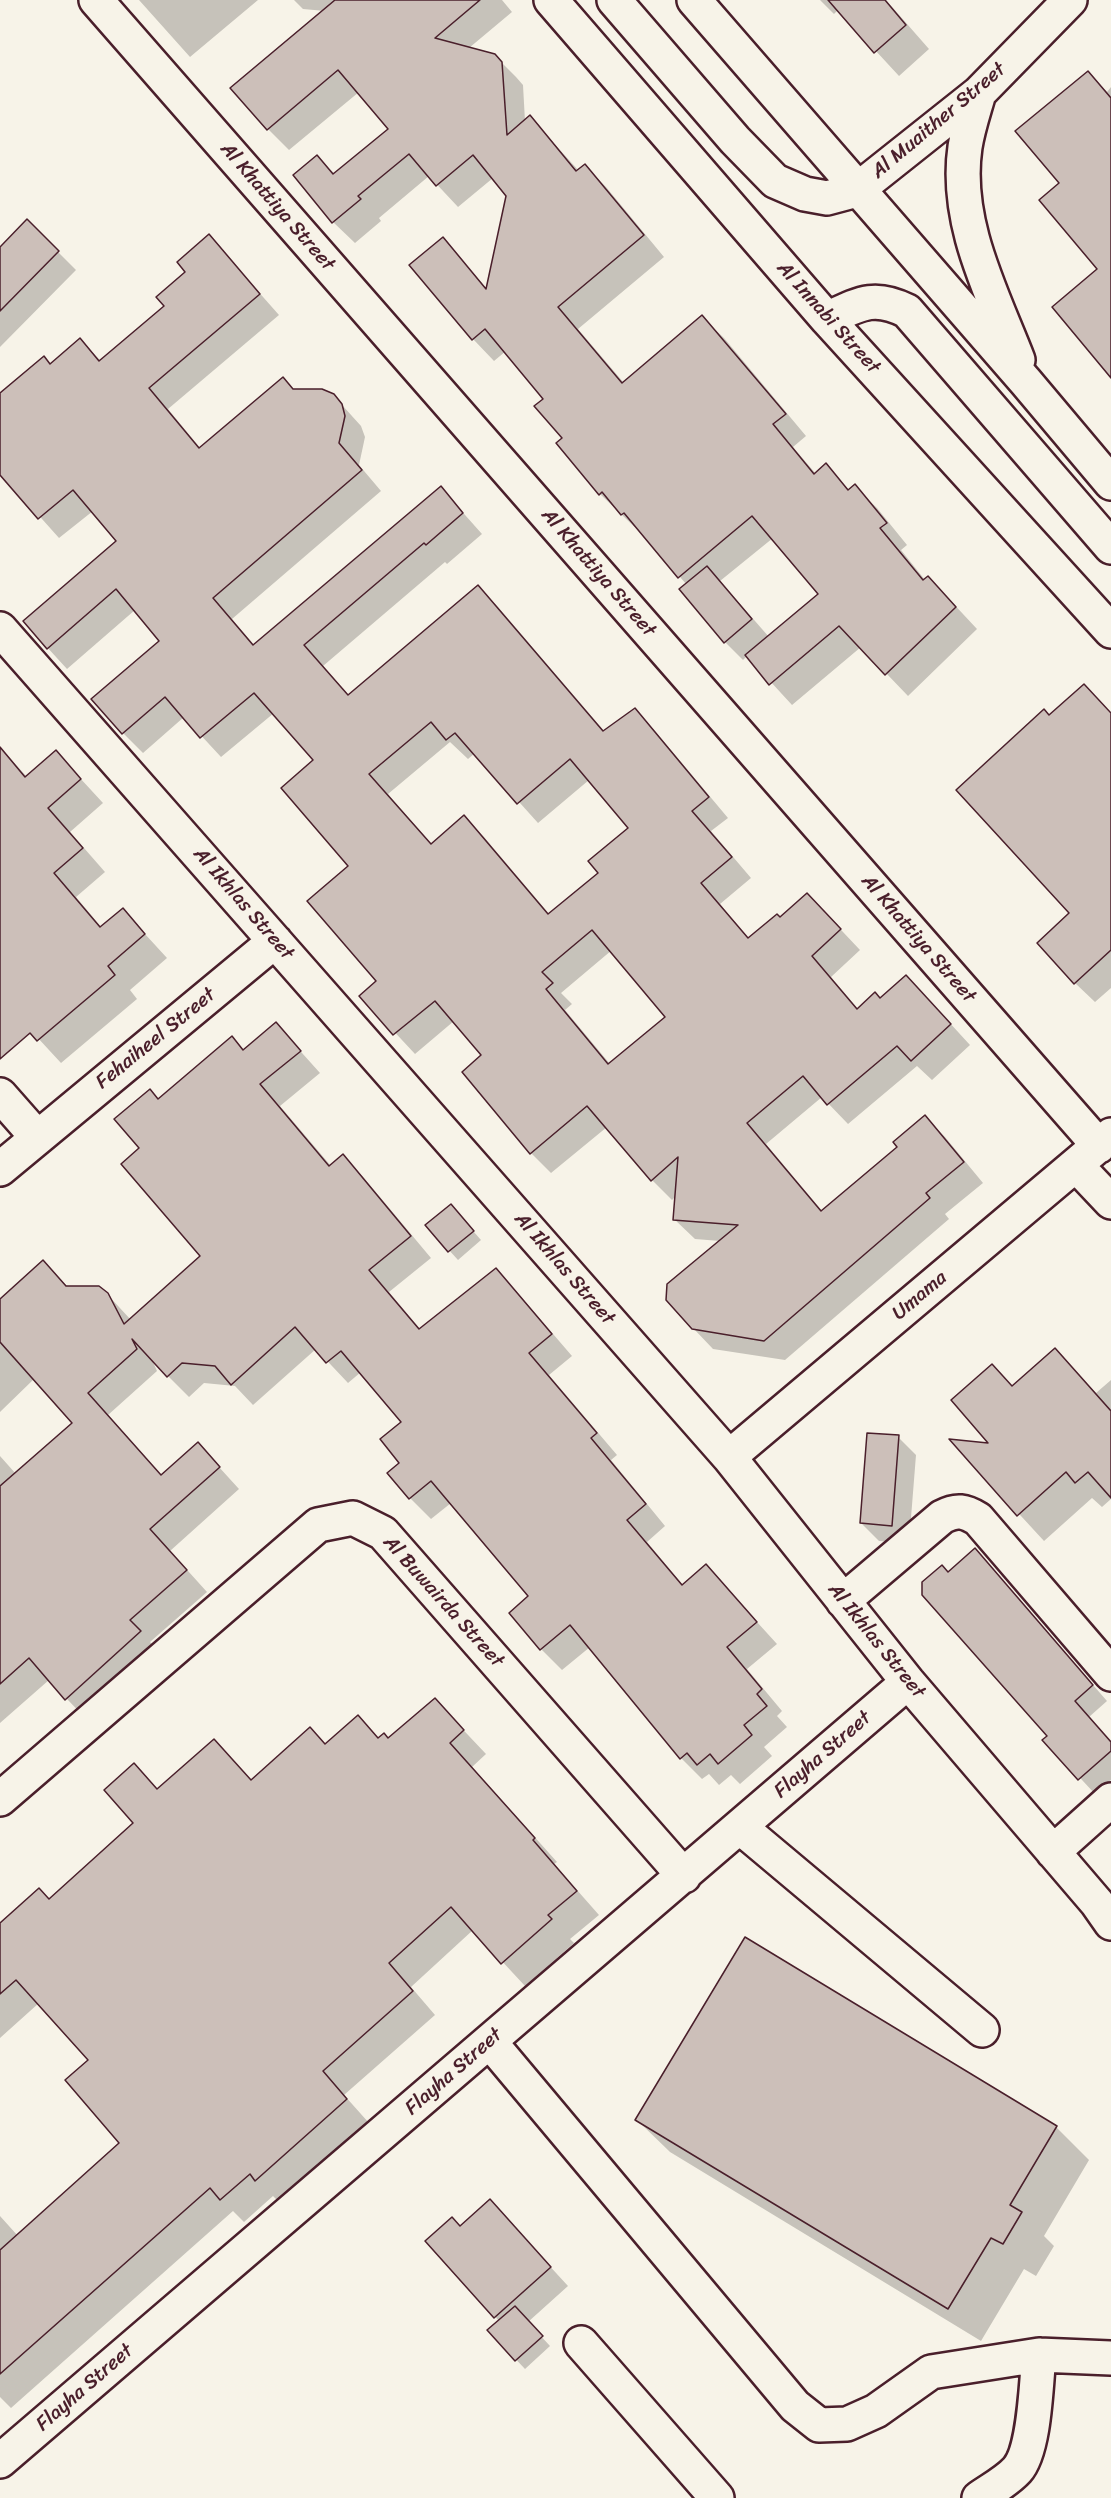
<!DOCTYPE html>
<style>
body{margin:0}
canvas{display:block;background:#f7f3e8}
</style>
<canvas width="1111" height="2498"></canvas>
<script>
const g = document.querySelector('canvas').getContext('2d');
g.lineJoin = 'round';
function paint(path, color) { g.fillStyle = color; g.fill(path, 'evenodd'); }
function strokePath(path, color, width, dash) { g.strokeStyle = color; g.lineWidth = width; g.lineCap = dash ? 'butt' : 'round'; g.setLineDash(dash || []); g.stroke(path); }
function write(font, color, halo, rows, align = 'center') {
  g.font = font + ' Sriracha,sans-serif'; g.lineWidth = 6; g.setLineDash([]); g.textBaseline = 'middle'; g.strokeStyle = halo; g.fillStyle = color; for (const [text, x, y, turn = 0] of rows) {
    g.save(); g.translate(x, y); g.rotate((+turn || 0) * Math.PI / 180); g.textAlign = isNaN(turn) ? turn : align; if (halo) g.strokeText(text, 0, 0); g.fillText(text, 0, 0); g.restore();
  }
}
const shadow = new Path2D(`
 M139,0H258L190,57Z
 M294,0H502L512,12L469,48L494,55L516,77L523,85L525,121L530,117L579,171L585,166L606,187L664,257L578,329L624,383L702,317L724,338L806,436L793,447L816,474L826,466L850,491L855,487L877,508L907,545L901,550L925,580L949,599L977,629L908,696L861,647L792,705L747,656L743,660L725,642L687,585L644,536L600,494L558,443L564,439L545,399L506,351L494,361L473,339L443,239L487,289L508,196L493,178L458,207L429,176L379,218L381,221L355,243L333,222L295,175L317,157L335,174L390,129L359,92L289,150L268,129L325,11L303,9ZM773,538L820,595L769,637L720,581Z
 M820,0H886L929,49L899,76L838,10L834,14Z
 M1088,73L1107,92L1111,87V374L1099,269L1061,183Z
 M27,221L76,270L0,347V249Z
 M209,236L279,315L168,409L201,449L294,391L333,395L361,426L365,437L359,465L381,491L232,619L255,646L441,488L482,534L447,564L445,562L323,666L349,696L478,587L498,607L605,732L635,710L655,731L728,818L711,831L751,878L720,904L749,939L781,919L827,915L860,950L831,977L858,1009L881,1000L926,997L970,1045L932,1080L917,1066L848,1124L822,1097L766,1144L823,1212L900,1147L925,1117L945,1137L983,1183L945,1214L949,1219L785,1360L713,1349L693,1328L720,1241L695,1239L674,1219L676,1196L672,1200L652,1180L607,1127L551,1173L531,1153L483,1056L454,1021L415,1054L361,996L378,981L350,867L315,760L274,713L221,757L184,717L143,753L123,733L161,641L135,610L67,669L24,622L118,541L93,511L59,538L0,472V395L51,365L80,340L101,361L166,306ZM450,742L468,759L475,753L538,823L589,780L630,828L600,873L550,915L484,837L464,817L432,845L388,794ZM612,950L667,1017L610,1064L565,1010L572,1004L561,993Z
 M1111,714V988L1095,1002L1075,983L1072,914L1050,717Z
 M0,747L27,777L56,752L103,803L70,832L105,872L76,897L102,928L123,910L167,958L130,990L137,999L61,1063L0,997Z
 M276,1024L320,1073L280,1106L331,1166L343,1156L364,1178L431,1258L389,1292L421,1330L495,1270L516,1291L572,1356L549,1375L617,1455L611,1460L665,1526L647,1542L683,1585L706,1566L777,1644L747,1669L782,1711L777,1716L787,1727L764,1747L772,1756L740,1784L731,1775L719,1785L709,1774L702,1779L681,1758L590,1647L562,1670L541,1649L511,1613L530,1596L451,1503L431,1519L410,1498L402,1463L403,1422L361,1372L348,1383L316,1349L253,1405L235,1386L204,1383L189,1397L152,1360L157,1371L108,1415L162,1476L198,1444L239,1489L170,1551L207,1592L150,1642L160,1653L87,1720L49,1680L0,1723V1456L16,1474L74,1424L34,1379L0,1412V1299L43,1262L68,1287L107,1294L131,1320L202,1257L141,1149L150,1091L159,1100L232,1038L245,1051Z
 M459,1215L481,1240L458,1260L427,1226Z
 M1055,1350L1096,1393L1111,1380V1499L1102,1507L1092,1498L1044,1541L952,1441L992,1444V1366L1013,1387Z
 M898,1437L916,1455L909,1543L879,1541L861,1523Z
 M975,1550L1107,1701L1089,1717L1111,1742V1780L1095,1794L1045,1740L1049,1736L948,1573Z
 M435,1700L486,1754L472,1767L557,1862L554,1864L599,1915L570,1939L574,1943L525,1986L473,1930L411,1987L435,2015L344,2095L369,2123L280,2203L273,2196L244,2222L233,2211L11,2408L0,2397V2216L18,2236L122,2143L90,2060L39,2003L0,2038V1925L50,1901L135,1823L134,1765L158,1790L214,1741L252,1781L310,1729L326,1745L358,1717L379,1739L388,1740Z
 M745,1939L1057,2128L1089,2160L1044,2236L1054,2246L1036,2276L1024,2269L981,2341L670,2152L637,2120Z
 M490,2201L568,2286L528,2322L550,2346L525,2369L489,2331L499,2321L427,2242L460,2228Z`);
const building = new Path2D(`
 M335,0H480L435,38L495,54L502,62L507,135L530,115L576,171L585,164L644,235L558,307L622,383L702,315L786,414L773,424L814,474L826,463L848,490L855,484L887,523L880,528L923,580L928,576L956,607L885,675L839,626L769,685L745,655L818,594L752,516L678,578L624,513L621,515L602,492L599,495L556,443L562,438L534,406L543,399L485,329L472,340L409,265L443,237L486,289L506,196L473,155L436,186L409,154L358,196L361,199L332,223L293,175L317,155L333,174L388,129L338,70L267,130L230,88Z
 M828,0H885L906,25L874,53Z
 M1088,71L1111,98V378L1052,307L1097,269L1039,200L1059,183L1015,131Z
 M27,219L59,251L0,311V247Z
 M209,234L260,294L149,388L199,448L283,377L293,389H322L334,394L342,404L345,416L339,443L362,470L213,598L253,645L441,486L463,513L426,545L424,543L304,645L348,695L478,585L603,731L635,708L709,797L692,811L732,857L701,883L748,938L777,914L780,917L807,893L841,929L812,956L857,1009L875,992L880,998L906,975L951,1024L911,1061L897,1046L827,1105L803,1076L747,1123L821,1211L897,1147L893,1142L925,1115L964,1162L926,1193L930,1198L764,1341L692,1329L666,1300L667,1284L738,1225L673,1220L678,1157L651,1181L587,1106L530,1154L462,1072L481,1055L435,1001L393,1035L359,996L376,981L307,901L348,866L281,788L313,760L254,693L200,738L165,697L122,734L91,699L159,641L116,589L47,649L23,621L116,541L73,490L38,519L0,475V393L44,356L50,364L80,338L99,361L164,306L156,297L185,272L177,262ZM431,722L446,740L455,733L517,804L570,759L628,828L588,861L598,873L548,914L464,815L431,844L369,774ZM592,930L665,1017L608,1064L546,989L553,983L542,972Z
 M707,566L752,619L724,643L679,589Z
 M1084,684L1111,713V950L1074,984L1037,943L1069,913L956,790L1044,709L1049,715Z
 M0,747L25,777L56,750L81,779L48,808L83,848L54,873L100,927L123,908L145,934L108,966L115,975L37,1041L30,1033L0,1059Z
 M276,1022L301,1051L260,1084L329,1166L343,1154L411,1236L369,1270L419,1329L496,1268L552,1334L529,1353L597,1433L591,1438L646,1504L627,1520L682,1585L706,1564L757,1622L727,1647L762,1689L757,1694L767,1706L744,1725L752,1735L718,1764L710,1754L697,1765L687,1753L680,1759L570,1625L540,1650L509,1613L528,1596L431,1481L409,1499L387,1473L399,1463L380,1439L401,1422L341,1351L326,1363L295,1327L231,1385L215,1366L182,1363L167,1377L132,1339L137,1349L88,1393L161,1475L198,1442L220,1467L150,1529L187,1570L130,1620L141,1631L65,1700L29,1658L0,1684V1486L72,1423L0,1342V1299L43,1260L66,1286H99L108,1293L124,1324L200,1256L121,1164L139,1148L114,1119L150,1089L158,1099L232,1036L243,1050Z
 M451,1204L474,1231L448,1252L425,1225Z
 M1055,1348L1111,1411V1498L1088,1472L1075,1483L1066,1472L1017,1516L949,1439L988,1443L951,1400L992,1364L1012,1386Z
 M867,1433L899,1435L892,1526L860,1523Z
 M975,1548L1093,1685L1075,1701L1111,1742V1751L1078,1780L1042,1740L1047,1736L922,1595V1582L942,1565L948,1572Z
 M435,1698L464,1730L450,1743L535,1838L533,1840L577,1891L548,1915L552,1919L501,1964L451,1907L389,1963L413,1991L323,2071L347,2099L255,2181L250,2174L220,2200L210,2188L0,2374V2250L119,2143L65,2080L88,2060L16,1980L0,1994V1923L39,1888L49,1899L133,1823L104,1790L134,1763L157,1789L214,1739L251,1780L310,1727L325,1744L358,1715L378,1738L384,1733L388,1738Z
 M745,1937L1057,2126L1010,2205L1022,2212L1003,2244L991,2238L948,2309L635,2120Z
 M490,2199L551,2267L494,2318L425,2241L452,2217L460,2226Z
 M515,2306L543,2336L515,2361L487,2330Z`);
const minor = new Path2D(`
 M96,0L1099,1146
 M551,0L827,319L1111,631
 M614,0L735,140L775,181L805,194L827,198L857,190L979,93L1070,0
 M694,0L1026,382L1111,483
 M979,93C974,111 968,128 965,147C954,222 992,293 1018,360
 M827,319C859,304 874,294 907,311L1111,547
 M0,629L729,1457L908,1682L1097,1903L1111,1923
 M0,1095L37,1137
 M1076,1165L1111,1202
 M0,1169L275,941
 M729,1457L1111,1135
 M843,1601L942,1517C957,1509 965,1511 978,1519L1111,1674
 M0,1799L318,1525L353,1518L383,1533L684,1876
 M740,1827L982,2030
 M1053,1852L1111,1800
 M490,2042L795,2406L819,2425L847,2424L876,2411L931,2372L1039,2355L1111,2358
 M581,2343L717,2498
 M0,2461L908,1682
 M979,2498C992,2489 1007,2481 1017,2470C1035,2450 1036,2383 1039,2355`);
const streetNames = [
 ["Al Muaither Street",939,121,-40],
 ["Al Khattiya Street",277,207,49],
 ["Al Innabi Street",828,318,48],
 ["Al Khattiya Street",598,573,49],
 ["Al Ikhlas Street",243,904,49],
 ["Al Khattiya Street",918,939,49],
 ["Fehaiheel Street",156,1039,-39],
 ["Al Ikhlas Street",564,1269,49],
 ["Umama",920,1296,-40],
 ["Al Buwairda Street",443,1602,48],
 ["Al Ikhlas Street",876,1641,51],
 ["Flayha Street",823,1755,-41],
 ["Flayha Street",454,2072,-41],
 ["Flayha Street",85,2388,-41]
];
paint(shadow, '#0003');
paint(building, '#ccbfb9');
strokePath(building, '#4a1f2b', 1.5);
strokePath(minor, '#4a1f2b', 38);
strokePath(minor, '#f7f3e8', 33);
write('20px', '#4a1f2b', '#f7f3e8', streetNames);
</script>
